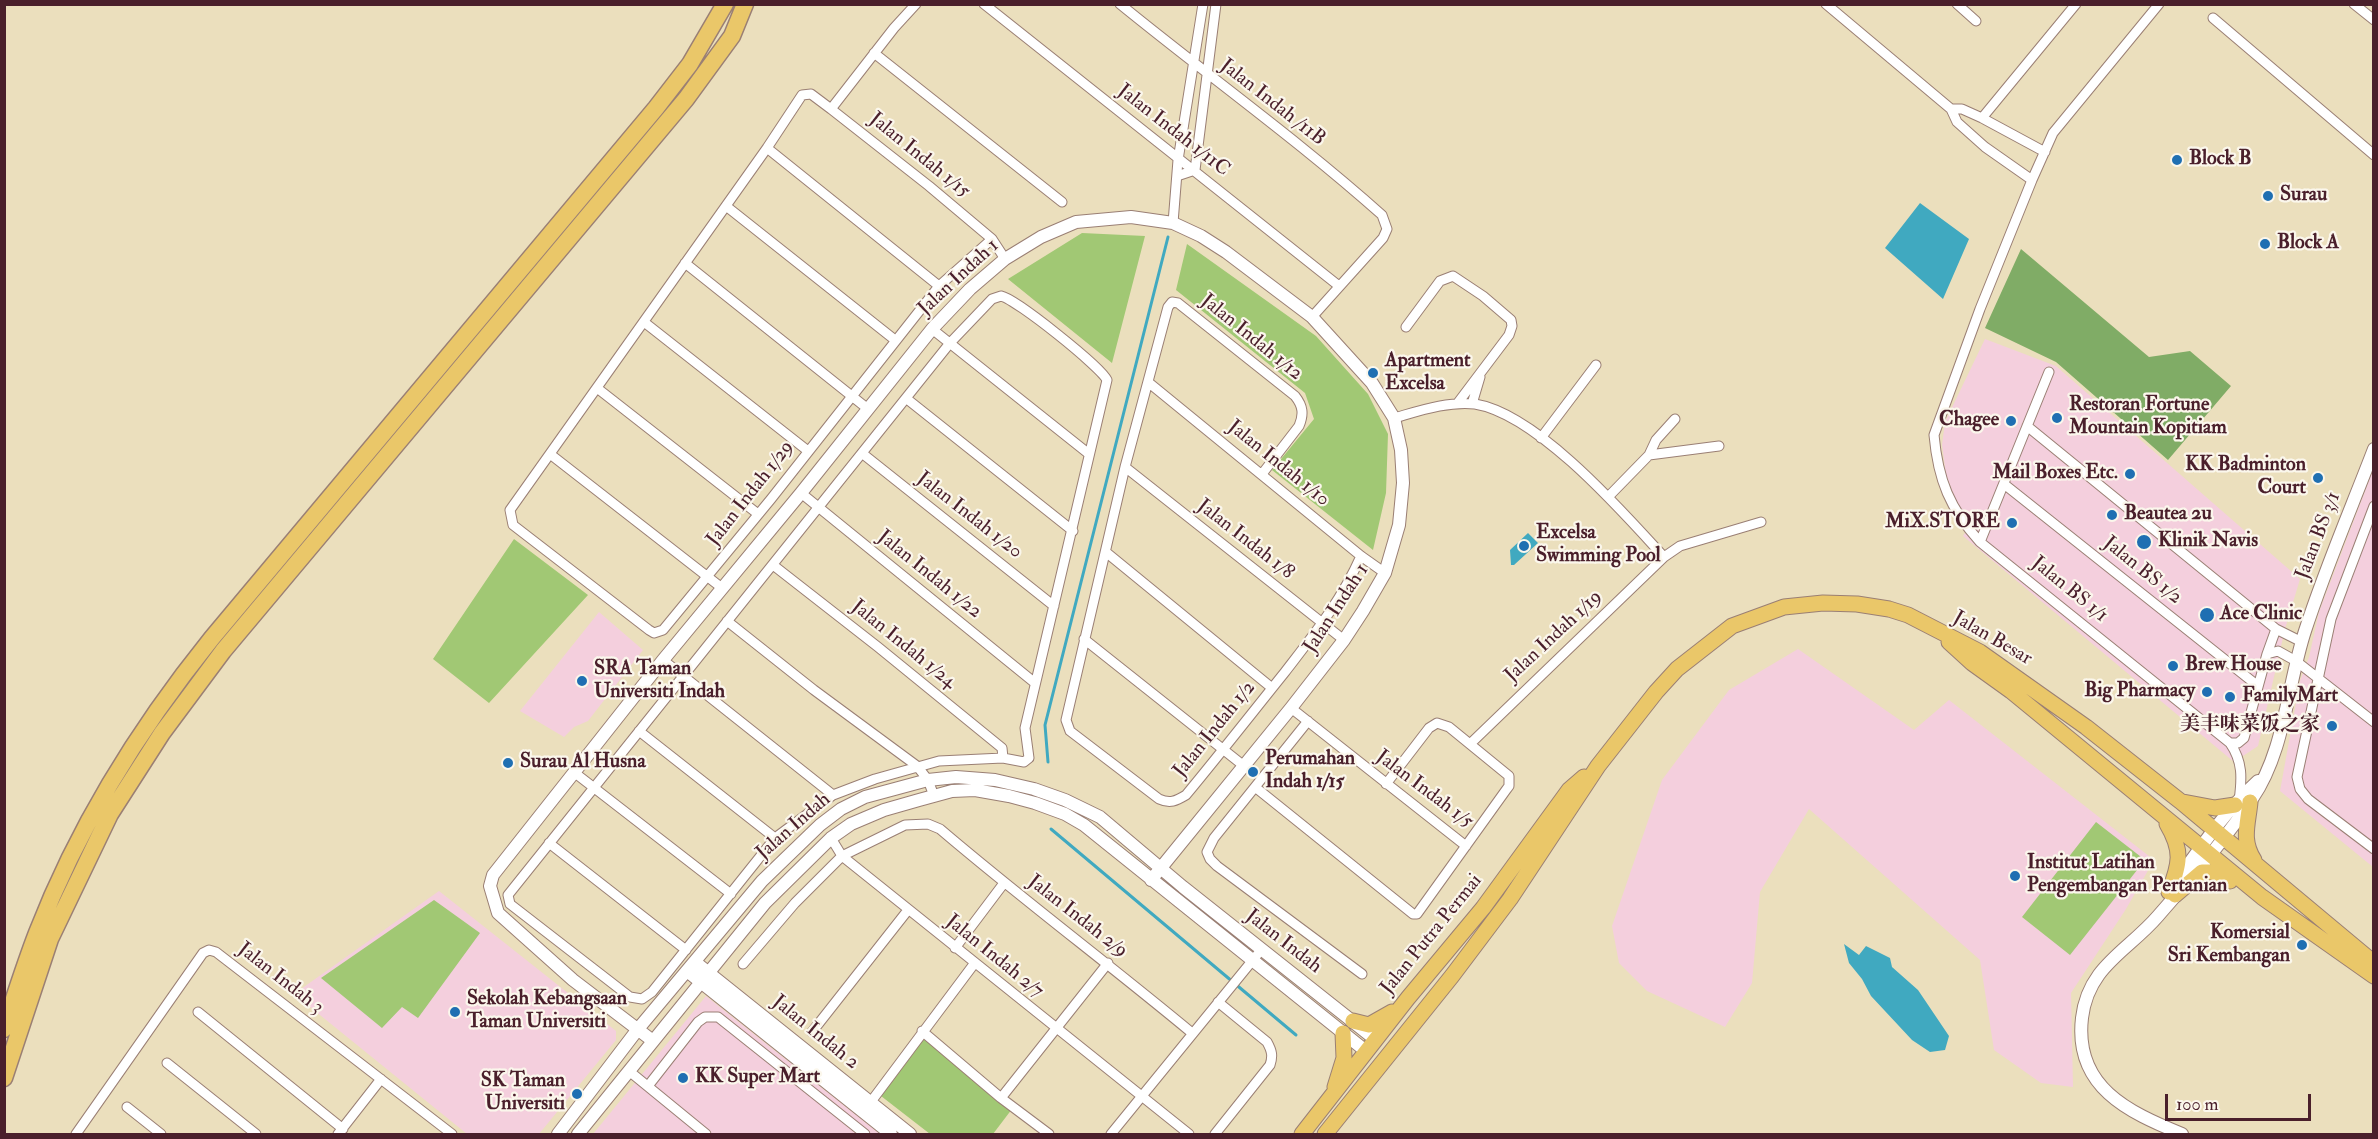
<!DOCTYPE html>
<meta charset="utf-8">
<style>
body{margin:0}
#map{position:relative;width:2378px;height:1139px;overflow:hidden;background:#ebdfbd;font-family:"IM FELL Double Pica",serif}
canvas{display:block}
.frame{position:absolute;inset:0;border:6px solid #4a1f2b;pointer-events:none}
.scale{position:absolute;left:2165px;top:1094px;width:146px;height:27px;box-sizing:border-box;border:3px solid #4a1f2b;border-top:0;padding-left:8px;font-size:18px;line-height:21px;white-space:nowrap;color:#4a1f2b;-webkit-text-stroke:4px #fbf7ec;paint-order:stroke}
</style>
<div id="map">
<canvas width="2378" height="1139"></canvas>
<div class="frame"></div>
<div class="scale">100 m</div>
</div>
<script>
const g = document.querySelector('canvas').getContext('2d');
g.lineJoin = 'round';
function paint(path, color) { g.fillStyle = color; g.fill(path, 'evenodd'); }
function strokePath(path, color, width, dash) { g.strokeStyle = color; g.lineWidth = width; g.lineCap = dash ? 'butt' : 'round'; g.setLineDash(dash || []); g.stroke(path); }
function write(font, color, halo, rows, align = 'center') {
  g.font = font + ' "IM FELL Double Pica","Noto Serif SC",serif'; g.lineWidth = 4.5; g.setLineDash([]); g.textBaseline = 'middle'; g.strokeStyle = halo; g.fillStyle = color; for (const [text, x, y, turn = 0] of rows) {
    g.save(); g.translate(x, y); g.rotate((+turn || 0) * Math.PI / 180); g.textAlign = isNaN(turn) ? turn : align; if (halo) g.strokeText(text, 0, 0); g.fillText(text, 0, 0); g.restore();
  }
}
const built = new Path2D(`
 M1985,339L2056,366L2300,579L2285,629L2258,746L2234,762L1963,536L1970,525L1955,498L1946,475L1942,445L1945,422Z
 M2373,470V867L2280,791L2300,681L2309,657L2319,612Z
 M599,612L643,650L588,721L574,727L564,737L520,711Z
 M1798,649L1914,730L1949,700L2154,860L2126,909L2071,993L2073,1087L2041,1083L1994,1050L1980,960L1809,809L1760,892L1752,983L1725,1027L1647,991L1619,963L1612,926L1662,780L1729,690Z
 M439,891L616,1031V1040L539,1134H467L294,994Z
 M706,996L880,1134H593Z`);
const green = new Path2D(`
 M1082,233L1145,236L1112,363L1008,279Z
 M1187,244L1316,336L1368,394L1388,434L1386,493L1373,550L1272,470L1314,419L1305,393L1176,290Z
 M514,539L588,595L489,703L433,659Z
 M2096,822L2145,860L2070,955L2022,917Z
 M434,900L480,933L418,1018L402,1007L382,1028L321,978Z
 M924,1038L1012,1109L993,1134H930L881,1096Z`);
const forest = new Path2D(`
 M2021,249L2149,357L2190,351L2231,386L2168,460L2056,362L1985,328Z`);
const water = new Path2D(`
 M1920,203L1969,239L1943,299L1885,248Z
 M1528,533L1538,543L1514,565H1511L1510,550Z
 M1844,944L1859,955L1866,946L1890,958L1892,967L1918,990L1949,1036L1945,1050L1930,1052L1912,1040L1871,996L1862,979L1849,963Z`);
const stream = new Path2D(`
 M1048,762L1045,725L1168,237
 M1051,829L1296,1035`);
const minor = new Path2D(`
 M984,4L1339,286
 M1120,4C1207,75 1298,140 1382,215L1387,229L1383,238L1312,317
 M1826,4L1951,109
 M1957,4L1976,21
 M2159,4L2053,133L2032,180L1980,309L1934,435C1938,480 1950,509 1980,542L2230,743C2243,762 2242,778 2239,801
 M2354,4L2374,20
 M2213,18L2374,155
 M874,53L1062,202
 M831,109L894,28L916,4
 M1951,109L1957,122L1985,147L2032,180
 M1951,109H1962L1982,118L2045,152
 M1982,118L2076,4
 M767,148L939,286
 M1177,176L1195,170L1216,4
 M726,206L895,340
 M1173,223L1178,160L1203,4
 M992,239L939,286L771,499L663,630L654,633L649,630L513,525L510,510L767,148L802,95L811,94L831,109L929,186L992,239L1005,259
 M685,263L868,409
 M1001,296C1016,299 1101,367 1107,380L1025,728L1029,758L1024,762L1003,758L939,761L875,779L833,795L775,838L652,992L642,999L630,997L510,904L508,895L950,343L992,299Z
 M644,322L808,451
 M1406,327L1440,281L1453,276L1483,296L1511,320L1512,326L1509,335L1457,404
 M932,329L1089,454
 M1148,382L1361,556L1385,573
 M597,388L758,514
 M907,399L1073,531
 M1472,404L1480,377
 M1394,418C1419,411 1448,401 1475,404C1537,414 1622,511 1664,557
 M2027,426L2276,629L2267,654L2244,738L2238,743H2230
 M1541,438L1596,365
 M550,454L722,588
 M863,454L1054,606
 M1649,455L1719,446
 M1125,467L1344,640
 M1262,474L1299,426C1304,414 1303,406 1295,396L1178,303L1172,302L1168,307L1125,467L1066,720L1070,731L1159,799C1170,804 1176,801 1186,795C1220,754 1252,713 1285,672C1315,633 1341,601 1361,556
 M2004,484L2258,686
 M801,493L1035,683
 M1609,496L1649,455L1656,440L1675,419
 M2374,506L2331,619L2297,777L2300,789L2308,799L2374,849
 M1980,542L2049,372
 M1107,553L1272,688
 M773,565L878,647L1002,748L1003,758
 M727,621L814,690L917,766L928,780L934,796
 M2276,629L2302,642
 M1084,639L1244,766
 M2267,654L2278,651L2296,661L2374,722
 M663,660L833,795
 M1291,708L1466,846
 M1308,721L1214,838L1207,852L1210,859L1217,866L1362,974
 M639,731L775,838
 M1470,744L1664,557L1680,546L1761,522
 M575,773L731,894
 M1255,787L1413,914H1417L1506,790L1509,786V776L1449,727L1437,723L1429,728L1386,784
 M831,838L842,856L1189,1134
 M549,843L686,950
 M955,948L1004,883
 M743,964L795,903L842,856L905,825L928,824L940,829C1022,899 1109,964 1192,1033
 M198,1012L343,1129
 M922,1031L1001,1098L1049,1134
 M812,1032L908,910
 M167,1063L256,1134
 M629,1071L706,1134
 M648,1086L698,1022L705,1017H718L865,1134
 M1001,1098L1108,963
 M127,1107L161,1134
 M867,1107L974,964
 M76,1134L203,953L209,950L216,952L452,1134
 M338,1134L381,1079
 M1111,1134L1261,950
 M1215,1134L1270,1065C1273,1056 1272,1051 1267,1042L1218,1002`);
const tertiary = new Path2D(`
 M2175,883C2200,848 2226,810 2258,781
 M695,962L910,1134
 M687,971L891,1134
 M653,1041L573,980L498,913L490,886L493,875L663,660L801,493L932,329L970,289L1005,259L1041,237L1076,222L1131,217L1173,223L1201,236L1226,252L1312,317L1372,383L1394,418L1401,450L1403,483L1399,525L1385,573L1363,611L1344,640L1291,708L1151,880
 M558,1134L638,1029L762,881L820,825L841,809L865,797L928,780L956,777L995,780L1034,789L1065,800L1100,817L1183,887L1376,1040
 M578,1134L765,903L831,838L851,824L884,810L919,800L952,791L975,790L1009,796L1035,803L1065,814L1084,825L1367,1052
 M2182,1134C2128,1112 2074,1087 2082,1018C2088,966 2128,951 2158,916C2191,878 2225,840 2252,799C2285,751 2287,686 2305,631C2325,569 2351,509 2374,449`);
const primary = new Path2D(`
 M1949,642L1972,663L2011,691L2262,897L2374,976
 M2183,802L2215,808L2235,805
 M2250,802C2248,824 2241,840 2254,860
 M2167,824C2183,851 2180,864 2169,892
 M2175,895L2202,872H2213L2230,881
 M1353,1021L1369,1025L1392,1012
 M1335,1087L1344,1058L1343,1033
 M1302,1134L1408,998L1483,908L1569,790L1584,777
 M1325,1134L1452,976L1510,899L1598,766L1656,692L1677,669L1732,626L1784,607L1823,603L1857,604L1889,609L1908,615L1980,652L2086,727L2180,801L2374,963`);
const motorway = new Path2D(`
 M4,1029C15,996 25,964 37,933C78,827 141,726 212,638L656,108L690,64L725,4
 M4,1078L50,939L110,814L162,733L223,651L686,99L732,36L745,4`);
const markers = [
 [2177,160,6,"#1f6fb2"],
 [2268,196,6,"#1f6fb2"],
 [2265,244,6,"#1f6fb2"],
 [1373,373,6,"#1f6fb2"],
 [2057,418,6,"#1f6fb2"],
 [2011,421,6,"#1f6fb2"],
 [2130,474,6,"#1f6fb2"],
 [2318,478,6,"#1f6fb2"],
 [2112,515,6,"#1f6fb2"],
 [2012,523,6,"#1f6fb2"],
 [2144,542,8,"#1f6fb2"],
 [1524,546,6,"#1f6fb2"],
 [2207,615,8,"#1f6fb2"],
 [2173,666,6,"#1f6fb2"],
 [582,681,6,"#1f6fb2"],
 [2207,692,6,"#1f6fb2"],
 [2230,697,6,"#1f6fb2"],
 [2332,726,6,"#1f6fb2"],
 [508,763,6,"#1f6fb2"],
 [1253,772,6,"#1f6fb2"],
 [2015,876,6,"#1f6fb2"],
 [2302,945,6,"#1f6fb2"],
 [455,1012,6,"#1f6fb2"],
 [683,1078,6,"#1f6fb2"],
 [577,1094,6,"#1f6fb2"]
];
const streetNames = [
 ["Jalan Indah /11B",1272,103,38],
 ["Jalan Indah 1/11C",1173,131,38],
 ["Jalan Indah 1/15",919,156,39],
 ["Jalan Indah 1",959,278,-43],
 ["Jalan Indah 1/12",1251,338,39],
 ["Jalan Indah 1/10",1278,464,39],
 ["Jalan Indah 1/29",751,494,-52],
 ["Jalan Indah 1/20",969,516,38],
 ["Jalan BS 3/1",2319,536,-69],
 ["Jalan Indah 1/8",1245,540,38],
 ["Jalan BS 1/2",2142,571,39],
 ["Jalan Indah 1/22",929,575,39],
 ["Jalan BS 1/1",2069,590,39],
 ["Jalan Indah 1",1337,609,-57],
 ["Jalan Indah 1/19",1554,637,-43],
 ["Jalan Besar",1992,639,30],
 ["Jalan Indah 1/24",903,645,39],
 ["Jalan Indah 1/2",1215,730,-51],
 ["Jalan Indah 1/5",1424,790,37],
 ["Jalan Indah",794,827,-41],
 ["Jalan Indah 2/9",1077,917,38],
 ["Jalan Putra Permai",1432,935,-51],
 ["Jalan Indah",1283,942,38],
 ["Jalan Indah 2/7",994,957,39],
 ["Jalan Indah 3",280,979,38],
 ["Jalan Indah 2",815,1033,39]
];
const poiNames = [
 ["Block B",2189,160],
 ["Surau",2280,196],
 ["Block A",2277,244],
 ["Apartment",1385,362],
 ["Excelsa",1385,385],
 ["Restoran Fortune",2069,406],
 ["Mountain Kopitiam",2069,429],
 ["Chagee",1999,421,"right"],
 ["KK Badminton",2306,466,"right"],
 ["Court",2306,489,"right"],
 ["Mail Boxes Etc.",2118,474,"right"],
 ["Beautea 2u",2124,515],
 ["MiX.STORE",2000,523,"right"],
 ["Excelsa",1536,534],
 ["Swimming Pool",1536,557],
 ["Klinik Navis",2158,542],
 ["Ace Clinic",2220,615],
 ["Brew House",2185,666],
 ["SRA Taman",594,670],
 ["Universiti Indah",594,693],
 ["Big Pharmacy",2195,692,"right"],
 ["FamilyMart",2242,697],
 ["美丰味菜饭之家",2320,726,"right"],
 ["Perumahan",1265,760],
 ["Indah 1/15",1265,783],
 ["Surau Al Husna",520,763],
 ["Institut Latihan",2027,864],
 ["Pengembangan Pertanian",2027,887],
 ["Komersial",2290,934,"right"],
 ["Sri Kembangan",2290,957,"right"],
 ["Sekolah Kebangsaan",467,1000],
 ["Taman Universiti",467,1023],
 ["KK Super Mart",695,1078],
 ["SK Taman",565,1082,"right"],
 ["Universiti",565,1105,"right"]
];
paint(built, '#f4cfdd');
paint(green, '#a1c874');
paint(forest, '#80ac66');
paint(water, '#40a9c0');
strokePath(stream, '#40a9c0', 3);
strokePath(minor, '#9a7f74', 11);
strokePath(tertiary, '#9a7f74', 14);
strokePath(primary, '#9a7f74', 17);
strokePath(motorway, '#9a7f74', 19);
strokePath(minor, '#fff', 9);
strokePath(tertiary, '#fff', 12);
strokePath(primary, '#eac769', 15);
strokePath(motorway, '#eac769', 16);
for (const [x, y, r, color] of markers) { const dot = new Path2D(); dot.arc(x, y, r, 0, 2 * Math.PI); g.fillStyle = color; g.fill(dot); strokePath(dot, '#fbf7ec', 2); }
write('20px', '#4a1f2b', '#fbf7ec', streetNames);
write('bold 20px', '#4a1f2b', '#fbf7ec', poiNames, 'left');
</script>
